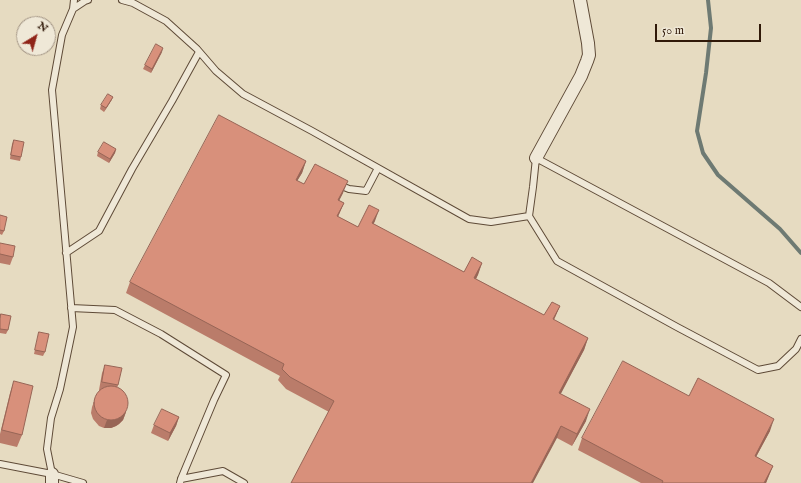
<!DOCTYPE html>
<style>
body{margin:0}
#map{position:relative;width:801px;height:483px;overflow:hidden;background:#e6dbc1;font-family:"IM FELL English",serif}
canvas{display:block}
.north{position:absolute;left:16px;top:16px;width:40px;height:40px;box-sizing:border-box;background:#efe8d7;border:1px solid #a39585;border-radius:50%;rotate:37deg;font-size:11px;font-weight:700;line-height:16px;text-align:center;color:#301909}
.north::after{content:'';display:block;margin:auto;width:14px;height:18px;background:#8f2418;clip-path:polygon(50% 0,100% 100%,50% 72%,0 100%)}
.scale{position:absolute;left:655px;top:24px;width:106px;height:18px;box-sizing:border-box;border:2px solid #301909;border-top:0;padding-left:5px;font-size:12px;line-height:14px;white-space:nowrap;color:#301909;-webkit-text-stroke:3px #efe8d7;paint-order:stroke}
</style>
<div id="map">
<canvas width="801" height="483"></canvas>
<div class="north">N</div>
<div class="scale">50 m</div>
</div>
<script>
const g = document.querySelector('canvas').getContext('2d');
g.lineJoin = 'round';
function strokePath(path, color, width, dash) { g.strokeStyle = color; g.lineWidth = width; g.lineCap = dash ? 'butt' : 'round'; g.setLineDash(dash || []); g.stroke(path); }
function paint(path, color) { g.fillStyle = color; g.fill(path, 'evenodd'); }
const stream = new Path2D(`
 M708,0L711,28L706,73L697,131L703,153L718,175L780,229L801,253`);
const service = new Path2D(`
 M122,0L133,3L166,21L197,49L216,71L243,94L312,131L469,219L491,222L529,216
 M73,9L74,0
 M339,185L349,189L366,191L378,168
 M66,253L99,231L132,169L172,101L199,52
 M801,307L769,283L536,158L533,187L529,216L557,261L677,327L758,370L778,366L796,349L801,339
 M71,308L115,310L161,334L226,375L214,400L181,479L180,483
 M0,464L52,474L83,483
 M52,474L47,449L51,418L60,389L67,356L73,327L52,90L62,35L73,9L85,1L88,0
 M181,479L223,471L244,483`);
const minor = new Path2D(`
 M536,158L581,76L587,61L589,55L588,43L580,0
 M52,474V483`);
const wall = new Path2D(`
 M162,52L151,73L143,69L145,65Z
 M113,97L111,101L104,112L100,109L101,105Z
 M14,140L21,157L20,161L10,159L12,144Z
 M116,149L115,153L109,163L97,156L98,152Z
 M306,161L302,173L297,181L304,184L343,193L339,200L344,203L338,217L358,227L375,221L373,224L464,272L482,263L476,279L544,315L560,306L554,320L588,338L584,350L560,394L586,421L572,446L557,438L329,412L286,389L278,380L280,376L126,293L130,282Z
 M0,215L4,231L2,235L0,234Z
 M0,243L13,257L10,265L0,263Z
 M1,314L8,330L6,334L0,333V317Z
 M39,332L45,352L43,356L34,354Z
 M105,365L118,385L117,388L126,412L123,420L119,424L116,426L111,428H104L99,426L93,419L91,413L92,407L95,399L100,390H99L102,373Z
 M14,381L22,435L17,447L0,443V434L10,393Z
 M689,396L770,431L756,457L773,466L768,478L766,483H641L578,450L582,438Z
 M179,417L176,426L168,441L151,433L154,425Z`);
const shadedWall = new Path2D(`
 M163,48L162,52L151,73L152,69Z
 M113,97L111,101L104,112L106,108Z
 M116,149L115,153L109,163L110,159Z
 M306,161L302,173L291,191L296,180Z
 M348,181L343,193L334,211L338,200Z
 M344,203L339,214L333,228L337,216Z
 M379,210L375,221L368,235L372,223Z
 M482,263L478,275L470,290L474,278Z
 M560,306L555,317L548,331L553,319Z
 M588,338L584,350L555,405L559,393Z
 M590,409L586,421L572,446L577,434Z
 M126,412L123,420L119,424L116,426L111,428H104L107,420Z
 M179,417L176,426L168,441L170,433Z
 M774,419L770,431L750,468L755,456Z
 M561,426L557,438L533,483H531Z
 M773,466L768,478L766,483H764Z`);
const building = new Path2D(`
 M156,44L163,48L152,69L145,65Z
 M108,94L113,97L106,108L101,105Z
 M219,115L306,161L296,180L304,184L315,164L348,181L338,200L344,203L337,216L358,227L369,205L379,210L372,223L464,272L472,257L482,263L474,278L544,315L552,302L560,306L553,319L588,338L559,393L590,409L577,434L561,426L531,483H291L334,401L290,377L282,369L284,364L130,282Z
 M14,140L24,142L21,157L11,155Z
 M104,142L116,149L110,159L98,152Z
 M0,215L7,217L4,231L0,230Z
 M0,243L15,246L13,257L0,254Z
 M1,314L11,316L8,330L0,329V319Z
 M39,332L49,334L45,352L35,350Z
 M623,361L689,396L698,378L774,419L755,456L773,466L764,483H662L663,481L582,438Z
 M105,365L122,368L118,385L102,382Z
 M14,381L33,386L22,435L2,430Z
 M94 403a17 17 0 1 1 34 0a17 17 0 1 1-34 0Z
 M162,409L179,417L170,433L154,425Z`);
strokePath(stream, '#6e7a73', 4);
strokePath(service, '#5e4a37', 8);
strokePath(minor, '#5e4a37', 14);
strokePath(service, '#efe8d7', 6);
strokePath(minor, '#efe8d7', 12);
paint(wall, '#ba7c6a');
paint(shadedWall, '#976556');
paint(building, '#d8907b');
strokePath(building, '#976556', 1);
</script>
